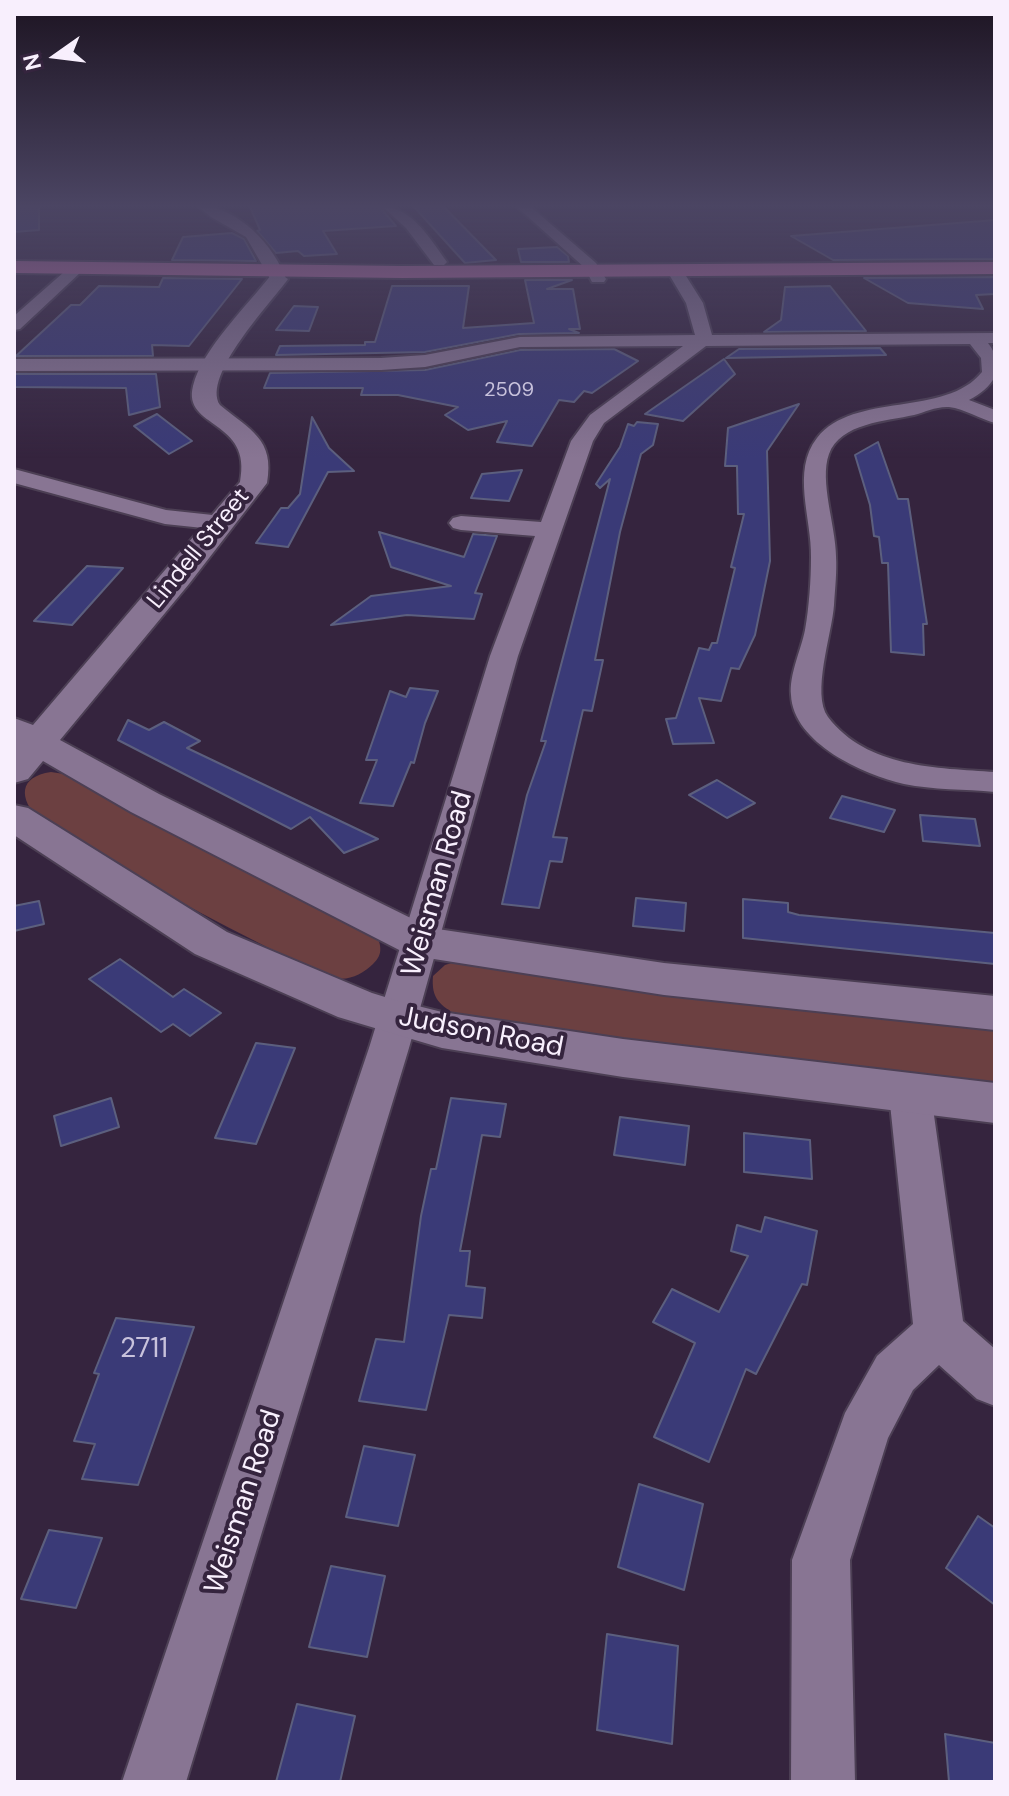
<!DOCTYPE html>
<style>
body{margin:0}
#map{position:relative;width:1009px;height:1796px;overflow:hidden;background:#35243e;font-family:"DM Sans",sans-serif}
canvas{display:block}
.frame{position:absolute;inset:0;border:16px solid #f8effd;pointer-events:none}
.north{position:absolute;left:16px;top:16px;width:80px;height:80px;-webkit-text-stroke:6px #35243e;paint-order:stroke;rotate:256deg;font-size:22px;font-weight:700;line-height:32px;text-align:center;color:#f8effd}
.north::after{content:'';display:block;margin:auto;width:28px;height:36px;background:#f8effd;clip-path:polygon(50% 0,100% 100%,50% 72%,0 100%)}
</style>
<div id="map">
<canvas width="1009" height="1796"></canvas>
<div class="frame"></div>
<div class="north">N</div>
</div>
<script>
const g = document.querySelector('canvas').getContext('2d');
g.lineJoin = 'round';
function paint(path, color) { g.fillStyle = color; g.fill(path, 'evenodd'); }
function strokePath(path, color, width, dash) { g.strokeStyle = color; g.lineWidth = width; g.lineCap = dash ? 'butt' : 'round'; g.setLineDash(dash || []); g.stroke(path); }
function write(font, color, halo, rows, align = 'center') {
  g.font = font + ' "DM Sans",sans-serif'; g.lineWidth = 8; g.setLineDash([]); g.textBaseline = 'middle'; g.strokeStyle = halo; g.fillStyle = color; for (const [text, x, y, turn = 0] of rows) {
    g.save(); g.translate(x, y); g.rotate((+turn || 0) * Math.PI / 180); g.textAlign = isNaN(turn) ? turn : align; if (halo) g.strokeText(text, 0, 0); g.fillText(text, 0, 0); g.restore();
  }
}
const green = new Path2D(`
 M51,772L71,775L375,932C381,944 384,954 373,964C363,974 349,981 335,978C309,971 281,954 257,942C182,905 111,862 39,820C19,798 18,777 51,772Z
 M461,960L995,1024V1085L679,1050L458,1016C440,1005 431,999 433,976L445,965Z`);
const building = new Path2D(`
 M14,207H39V230L14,232Z
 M250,207H380L396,226L323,231L337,254L304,256L298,251L276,253L257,231L260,230Z
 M414,207H444L496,260L465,263Z
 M995,220V259L833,260L791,236Z
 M232,233L244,239L256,261L172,260L183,237Z
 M557,247L568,256L569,262H521L518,249Z
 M995,277V294L976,295L983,309L908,303L864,278Z
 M163,278L242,279L189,346L152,345L153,356H16L71,305H80L99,286L159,287Z
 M525,280H572L547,289H573L580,329H569L579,333L519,334L425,352L276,355L280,346L365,345V342H375L392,286H469L463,328L534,323Z
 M830,286L866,331L764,332L781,320L785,287Z
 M294,306L318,307L309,331L276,330Z
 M880,348L886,355L726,358L739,349Z
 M614,349L638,361L592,393L584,391L574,402L559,400L532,446L497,442L507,421L468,430L445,415L458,407L398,395H361L363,388H264L270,373L425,370L520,350Z
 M724,359L735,374L683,421L645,414Z
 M14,374H156L160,407L129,415L126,388L14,387Z
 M799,404L767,451L770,561L755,635L739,669L731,668L721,701L699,698L714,743L673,744L666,719L676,718L699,648L709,650L712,643H717L735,568L731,567L744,514H738L737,466H725L728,428Z
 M157,414L192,441L169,454L134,426Z
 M312,417L329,448L354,471L328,472L288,547L256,543L281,508H288L300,494Z
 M637,422L658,424L653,445L641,454L620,532L595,660H603L592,711L583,710L553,837L567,838L562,862L550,861L539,908L502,904L527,795L546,741H541L610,479L600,488L596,484L620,447L628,424L634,426Z
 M878,442L898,499H908L927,624H923L924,655L891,652L888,563H882L879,537L874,536L870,505L855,455Z
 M522,470L509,501L471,498L482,474Z
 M379,532L464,557L473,534L497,536L475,593L482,594L474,619L407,615L331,625L371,596L451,586L391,567Z
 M87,566L123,568L72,625L34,621Z
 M410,688L438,691L425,723L414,763L411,762L393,806L360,803L377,760H366L390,691L406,697Z
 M128,720L149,730L164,722L200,741L187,748L378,839L344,853L310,817L291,829L118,740Z
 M717,780L755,803L727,818L689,795Z
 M842,796L895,810L884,832L830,818Z
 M920,815L975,819L980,846L923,841Z
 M636,898L686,903L684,931L633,926Z
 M743,899L788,903V912L799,915L995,933V964L743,938Z
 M39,901L44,924L14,931V906Z
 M120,959L173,997L184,989L221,1013L190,1036L173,1024L161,1032L89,979Z
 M256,1043L295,1048L256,1144L215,1138Z
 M111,1098L119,1127L61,1146L54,1116Z
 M451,1098L506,1104L500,1137L482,1135L460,1251H470L466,1286L485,1288L482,1318L449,1315L426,1410L359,1401L376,1339L404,1342L421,1216L431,1169H436Z
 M620,1117L689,1126L685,1165L614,1155Z
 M744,1133L810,1140L812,1179L744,1172Z
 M765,1217L817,1231L807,1285L802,1284L756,1374L746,1369L709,1462L654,1437L695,1343L653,1322L672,1289L719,1312L748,1256L731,1251L737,1225L761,1232Z
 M116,1318L194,1327L138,1485L82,1479L95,1444L74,1441L99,1374L94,1373Z
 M364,1446L415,1455L398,1526L346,1517Z
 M639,1484L703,1504L684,1590L618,1567Z
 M978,1516L995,1528V1605L946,1568Z
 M49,1530L102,1538L76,1608L21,1599Z
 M331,1566L385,1576L367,1657L309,1647Z
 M607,1634L678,1646L672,1744L597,1730Z
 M297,1704L355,1716L340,1782H276Z
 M945,1734L995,1743V1782H949Z`);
const street = new Path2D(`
 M199,207C235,204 275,246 286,279L284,282H272L246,237L211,217Z
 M383,207C412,207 431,240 447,262L444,265H434L406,228Z
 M517,207H531L596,263L606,279L604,282H592L585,268Z
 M77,263L82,265V271L20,329L14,330V316L72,265Z
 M675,266L681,268L703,303L712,335L995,333V343H988C1008,369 992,388 969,400L995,410V423C980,419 965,409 949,407C937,406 925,412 914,415C887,421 840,423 829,454C819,481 836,527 836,556C837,572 835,589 834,605C832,634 811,694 828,717C867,768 937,768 995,772V792C965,789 933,790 904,784C864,775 793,743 791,695C789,675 801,650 805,630C809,607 811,580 811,557C812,519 791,471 817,438C854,391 945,418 982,372L981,358L970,344L706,346L604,423L593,441L518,656L409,1048L186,1782H122L369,1048L490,656L535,536L461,530L453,528L449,523L453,518L461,516L541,522L571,441L590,415L683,346L520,347L425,367L381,370L14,371V359L381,358L425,355L520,337L695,335L686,303L667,271Z
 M14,469L166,510L222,516L230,518L234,523L230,528L222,530L165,524L14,483Z
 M910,1078L925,1083L931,1094L963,1321L995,1349V1406L977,1399L939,1365L913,1390L888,1438L850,1560L855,1782H791L792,1560L845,1413L877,1356L913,1324L889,1094L895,1083Z`);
const secondary = new Path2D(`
 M278,273L288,279C271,303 201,376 220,405C250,430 275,439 267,483L189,584L60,740L159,794L431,928L664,963L995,996V1030L664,995L421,957L405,953L131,812L43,761L28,779L14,783V718L33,725L240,482C253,419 182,429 193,386C202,349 248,305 271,275Z
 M14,805L28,808L227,932L372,993L398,1001L442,1012L623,1039L995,1083V1123L623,1077L442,1048L398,1035L338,1017L195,954L14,835Z`);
const primary = new Path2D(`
 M14,261L402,266L995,262V274L402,278L14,273Z`);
const farNumbernames = [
 ["2509",509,391]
];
const farStreetnames = [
 ["Lindell Street",199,549,-51]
];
const streetNames = [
 ["Weisman Road",438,884,-74],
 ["Judson Road",481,1033,11],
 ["Weisman Road",244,1502,-72]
];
const nearNumbernames = [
 ["2711",144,1350]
];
paint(green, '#6c4041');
paint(building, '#3a3a77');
strokePath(building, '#5c5f7e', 2);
strokePath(street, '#4c3f54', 4);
strokePath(secondary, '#4c3f54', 4);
strokePath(primary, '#4c3f54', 4);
paint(street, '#887593');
paint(secondary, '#887593');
paint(primary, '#c171a8');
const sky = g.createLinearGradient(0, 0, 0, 458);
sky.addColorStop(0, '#1d1422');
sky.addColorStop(0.45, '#4b4563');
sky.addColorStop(1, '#4b456300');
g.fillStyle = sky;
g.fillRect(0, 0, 1009, 458);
write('20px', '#c8c2dc', null, farNumbernames);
write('24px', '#f8effd', '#35243e', farStreetnames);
write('28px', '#f8effd', '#35243e', streetNames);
write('28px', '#c8c2dc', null, nearNumbernames);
</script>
